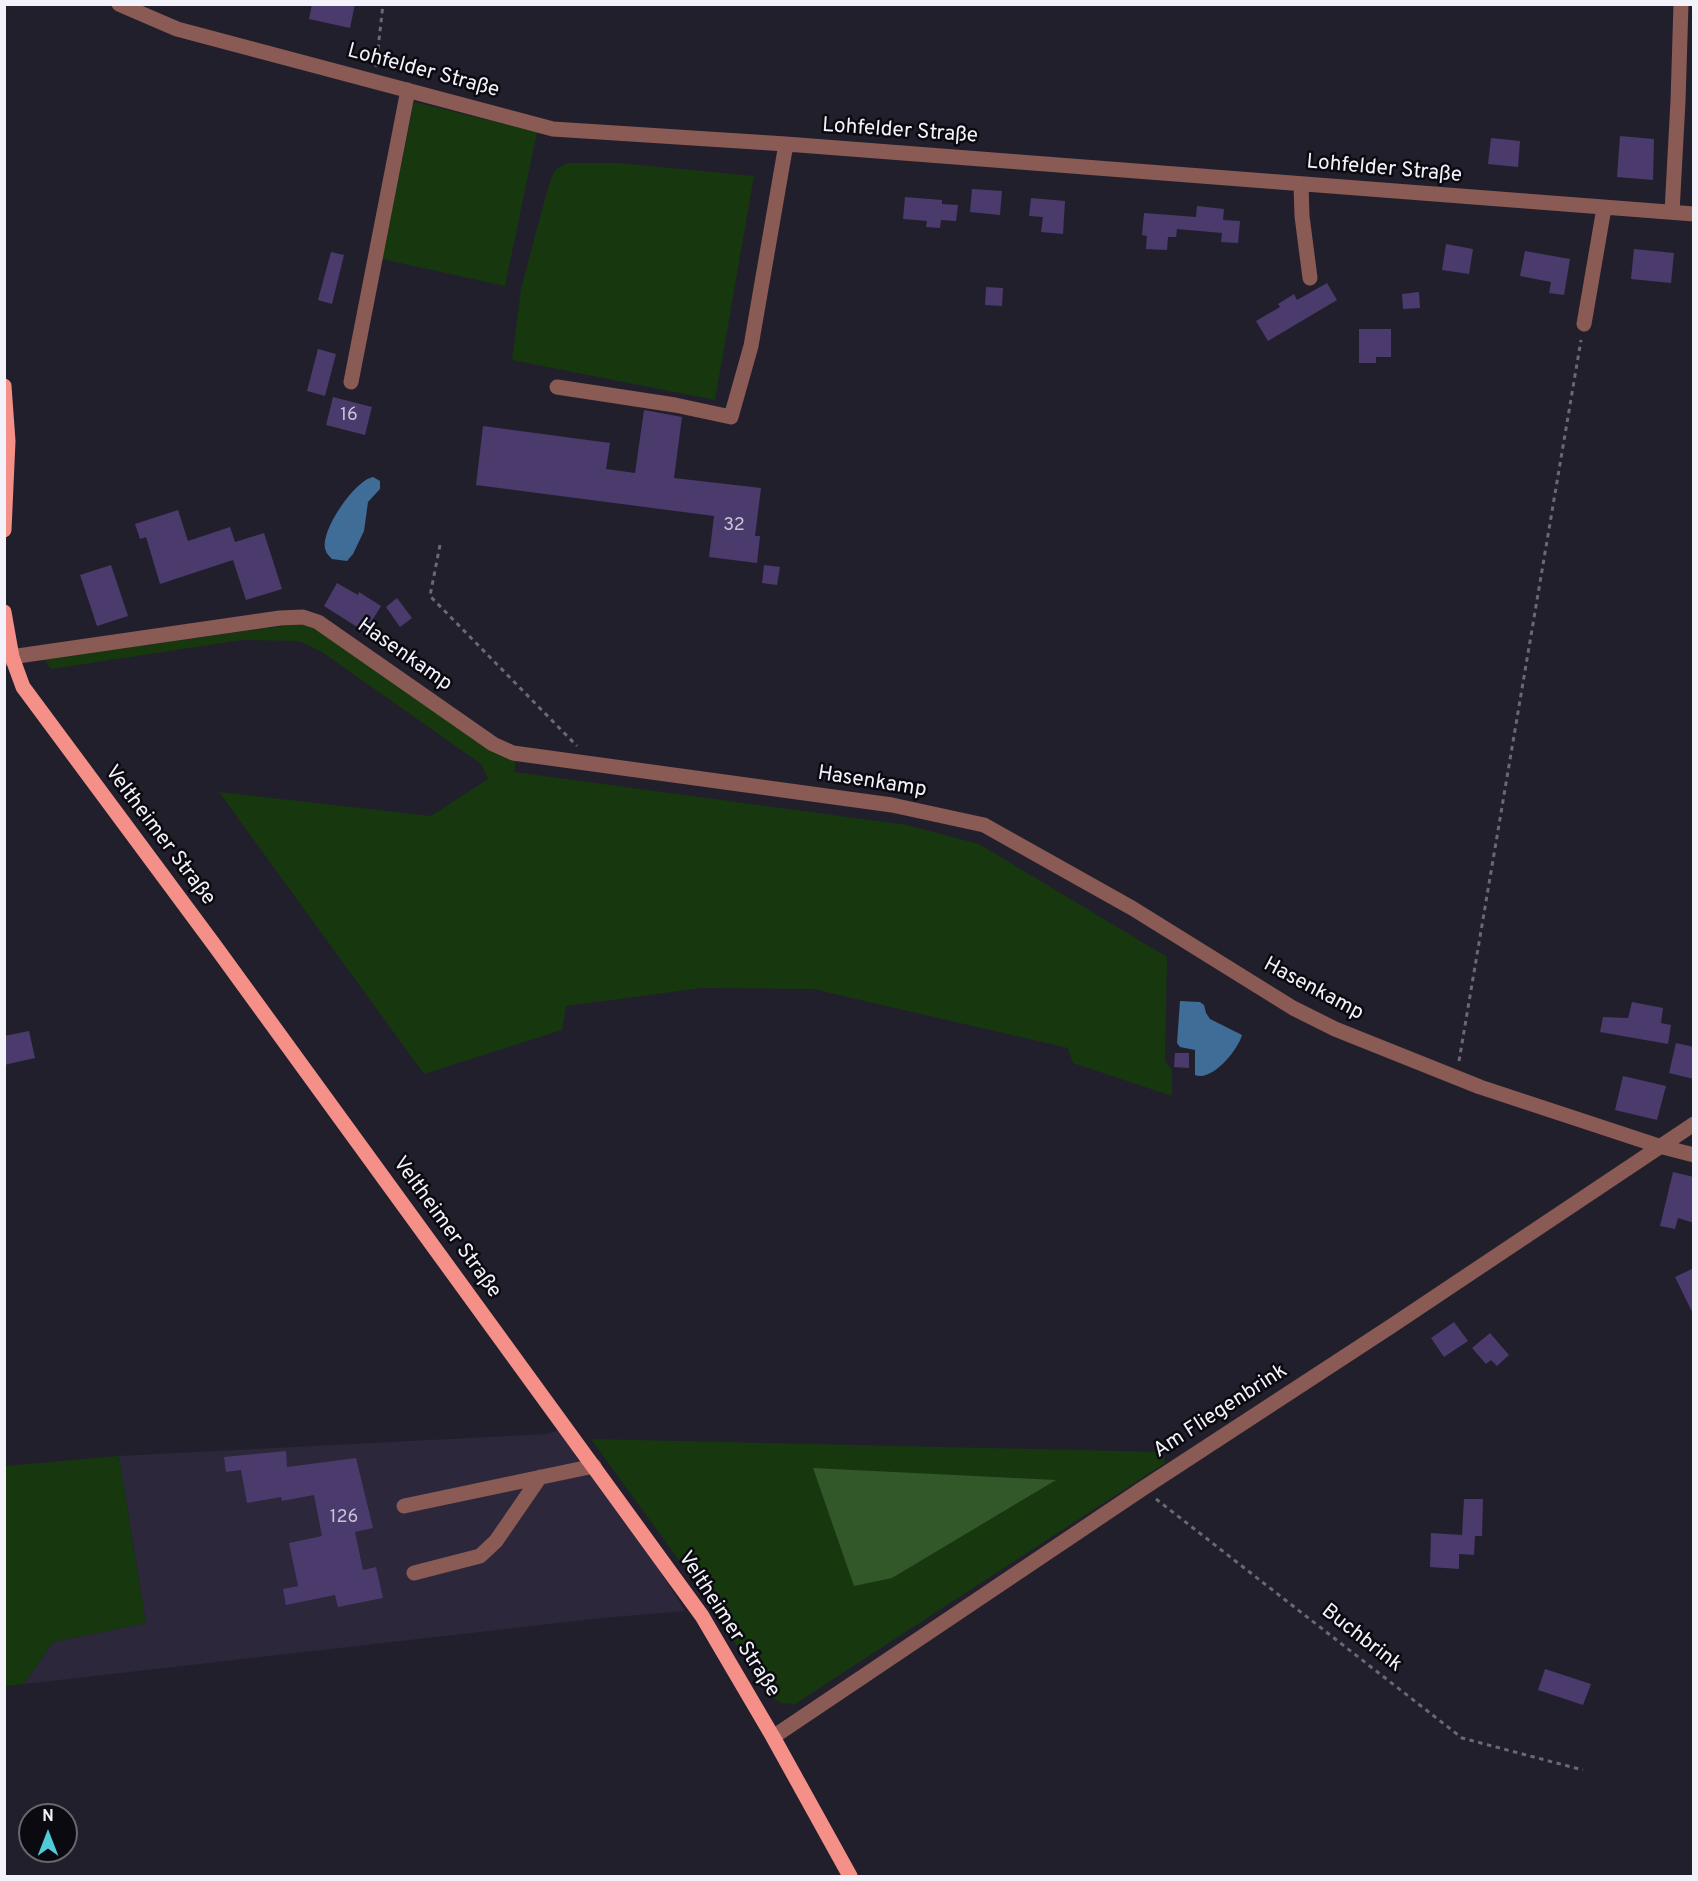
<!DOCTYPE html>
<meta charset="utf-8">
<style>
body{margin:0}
#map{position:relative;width:1698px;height:1881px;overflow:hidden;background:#221f2c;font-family:Overpass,sans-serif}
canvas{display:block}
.frame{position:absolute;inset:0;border:6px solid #f3f1fa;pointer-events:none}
.north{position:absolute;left:18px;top:1803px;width:60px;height:60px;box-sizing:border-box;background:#0b0a10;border:2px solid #68666e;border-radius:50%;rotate:0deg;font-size:16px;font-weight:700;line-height:24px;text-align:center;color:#f3f1fa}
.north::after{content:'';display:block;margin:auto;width:21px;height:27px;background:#52cbd9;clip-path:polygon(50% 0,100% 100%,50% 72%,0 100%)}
</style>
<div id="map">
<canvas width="1698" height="1881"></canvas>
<div class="frame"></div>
<div class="north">N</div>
</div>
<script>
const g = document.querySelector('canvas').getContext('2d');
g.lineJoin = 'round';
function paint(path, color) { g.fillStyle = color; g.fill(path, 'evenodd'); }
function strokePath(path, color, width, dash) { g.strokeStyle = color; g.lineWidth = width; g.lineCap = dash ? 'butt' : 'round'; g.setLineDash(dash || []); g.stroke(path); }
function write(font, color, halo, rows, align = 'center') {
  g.font = font + ' Overpass,sans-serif'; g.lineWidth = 5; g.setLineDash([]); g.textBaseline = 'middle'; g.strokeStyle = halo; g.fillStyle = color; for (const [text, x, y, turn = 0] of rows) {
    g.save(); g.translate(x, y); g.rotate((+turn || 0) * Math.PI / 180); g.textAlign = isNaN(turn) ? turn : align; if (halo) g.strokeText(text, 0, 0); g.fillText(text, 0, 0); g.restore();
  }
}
const built = new Path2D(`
 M571,1426L685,1611L602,1618L24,1684L53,1642L146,1623L119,1456L547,1434Z`);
const green = new Path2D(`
 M414,102L537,132L505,286L382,259Z
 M568,163H619L754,176L715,400L512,360L521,289L539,221L551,178L556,169Z
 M303,623L332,637L516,759L514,772L907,825L979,844L1167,957L1165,1061L1172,1070V1096L1073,1063L1068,1048L813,989L702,988L566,1006L562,1030L424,1074L219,792L431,816L488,779L481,764L322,652L299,641L242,640L51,669L44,659Z
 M591,1439L1164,1452L1165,1463L795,1704L781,1703L766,1693L715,1610Z
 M119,1456L146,1623L53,1642L24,1684L5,1686V1466Z`);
const forest = new Path2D(`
 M813,1468L1056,1480L892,1578L854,1586Z`);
const water = new Path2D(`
 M373,477L380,481V489L368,502L364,531L353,554L347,561L332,559C331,558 326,553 326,551C318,533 355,480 373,477Z
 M1180,1001L1200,1002L1204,1005L1206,1013L1210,1019L1242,1035C1238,1050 1212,1082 1195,1075V1050L1180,1047L1177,1043Z`);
const building = new Path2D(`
 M312,4H355L350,28L309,19Z
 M1620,136L1654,139L1653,180L1617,177Z
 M1491,138L1520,141L1518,167L1488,164Z
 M972,189L1002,191L1000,215L970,212Z
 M905,197L942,200V204L958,205L956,221L941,220L940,228L926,227L927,221L903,219Z
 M1031,198L1065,201L1063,234L1041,232L1043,217L1029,216Z
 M1197,206L1224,209L1223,220L1240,221L1238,243L1221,242L1222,233L1177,229L1176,237H1168L1167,250L1146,249L1147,236L1142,235L1144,213L1196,217Z
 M1446,244L1473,249L1469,274L1442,270Z
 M1634,249L1674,253L1671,283L1631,279Z
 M1525,251L1570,259L1564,295L1549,293L1551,282L1520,276Z
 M331,252L344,255L332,304L318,300Z
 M1327,283L1337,300L1268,341L1256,321L1280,307L1278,304L1294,294L1297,300Z
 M986,287L1003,288L1002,306L985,305Z
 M1419,292L1420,308L1403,309L1402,294Z
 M1359,329H1391V357H1376V363H1359Z
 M318,349L336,354L325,396L307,391Z
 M333,397L372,407L365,435L326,425Z
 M644,410L682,417L674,478L761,488L755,536H760L757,563L709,557L714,516L476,485L483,426L610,443L606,469L635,473Z
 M178,510L188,541L230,527L235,542L264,533L282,589L246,600L233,560L160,584L146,537L140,539L135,524Z
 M111,565L128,616L97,626L80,575Z
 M764,565L780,567L777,585L762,583Z
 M337,583L358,595L359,592L381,606L365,632L324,606Z
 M397,598L412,618L400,627L386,607Z
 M1632,1002L1663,1008L1661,1023L1671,1025L1668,1044L1600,1032L1603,1017L1628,1018Z
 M29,1031L35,1058L4,1065V1036Z
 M1676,1043L1694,1047V1079L1669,1073Z
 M1175,1053H1189V1068L1174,1067Z
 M1623,1076L1666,1086L1657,1120L1615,1110Z
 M1673,1172L1694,1177V1223L1678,1218L1675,1229L1660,1226Z
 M1694,1268V1316L1675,1277Z
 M1454,1322L1468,1341L1444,1357L1431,1338Z
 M1490,1333L1509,1355L1497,1366L1491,1360L1486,1364L1472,1348Z
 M286,1451L287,1467L356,1458L373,1528L355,1532L363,1570L376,1567L383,1598L338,1607L335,1595L286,1605L283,1589L298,1586L289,1543L322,1536L314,1495L282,1501L281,1497L247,1503L241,1470L226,1472L224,1457Z
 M1464,1499H1483L1482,1536H1475L1474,1555L1459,1554V1569L1430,1567L1431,1533L1462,1535Z
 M1545,1669L1591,1684L1583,1705L1538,1690Z`);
const path = new Path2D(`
 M376,67L383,4
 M440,545L430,596L577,746
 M1459,1061L1581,340
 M1156,1499L1462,1738L1583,1770`);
const minor = new Path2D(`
 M119,4L177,29L553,129L786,144L1694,214
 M1301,184L1302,216L1310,278
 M1672,212L1678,101L1681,4
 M1584,324L1604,208
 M351,382L408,90
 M557,387L675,405L731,417L751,346L786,144
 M4,658L280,618L303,617L318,622L493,744L513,753L892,805L984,825L1132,908L1293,1008L1335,1029L1480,1087L1659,1146L1694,1155
 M404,1506L594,1466
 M414,1573L480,1556L496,1541L540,1477
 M773,1737L1142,1489L1390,1327L1694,1124`);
const major = new Path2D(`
 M4,386L8,441L4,530
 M4,612L12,657L23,687L215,946L702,1616L773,1737L850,1876`);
const numberNames = [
 ["16",349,416],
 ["32",734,526],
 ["126",344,1518]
];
const streetNames = [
 ["Lohfelder Straße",423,72,15],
 ["Lohfelder Straße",900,132,4],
 ["Lohfelder Straße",1384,170,5],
 ["Hasenkamp",404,656,35],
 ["Hasenkamp",872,783,9],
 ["Veltheimer Straße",159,836,53],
 ["Hasenkamp",1313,990,28],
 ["Veltheimer Straße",446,1228,54],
 ["Am Fliegenbrink",1221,1412,-33],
 ["Veltheimer Straße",728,1625,57],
 ["Buchbrink",1361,1639,38]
];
paint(built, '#2c273b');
paint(green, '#17370f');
paint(forest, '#325729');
paint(water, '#406d97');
paint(building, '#4b3a6c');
strokePath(path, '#6b6874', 3, [4.5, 4.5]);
strokePath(minor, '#8a5a55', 15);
strokePath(major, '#f49088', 15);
write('18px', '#c9c3d6', null, numberNames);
write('21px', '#f3f1fa', '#0b0a10', streetNames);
</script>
